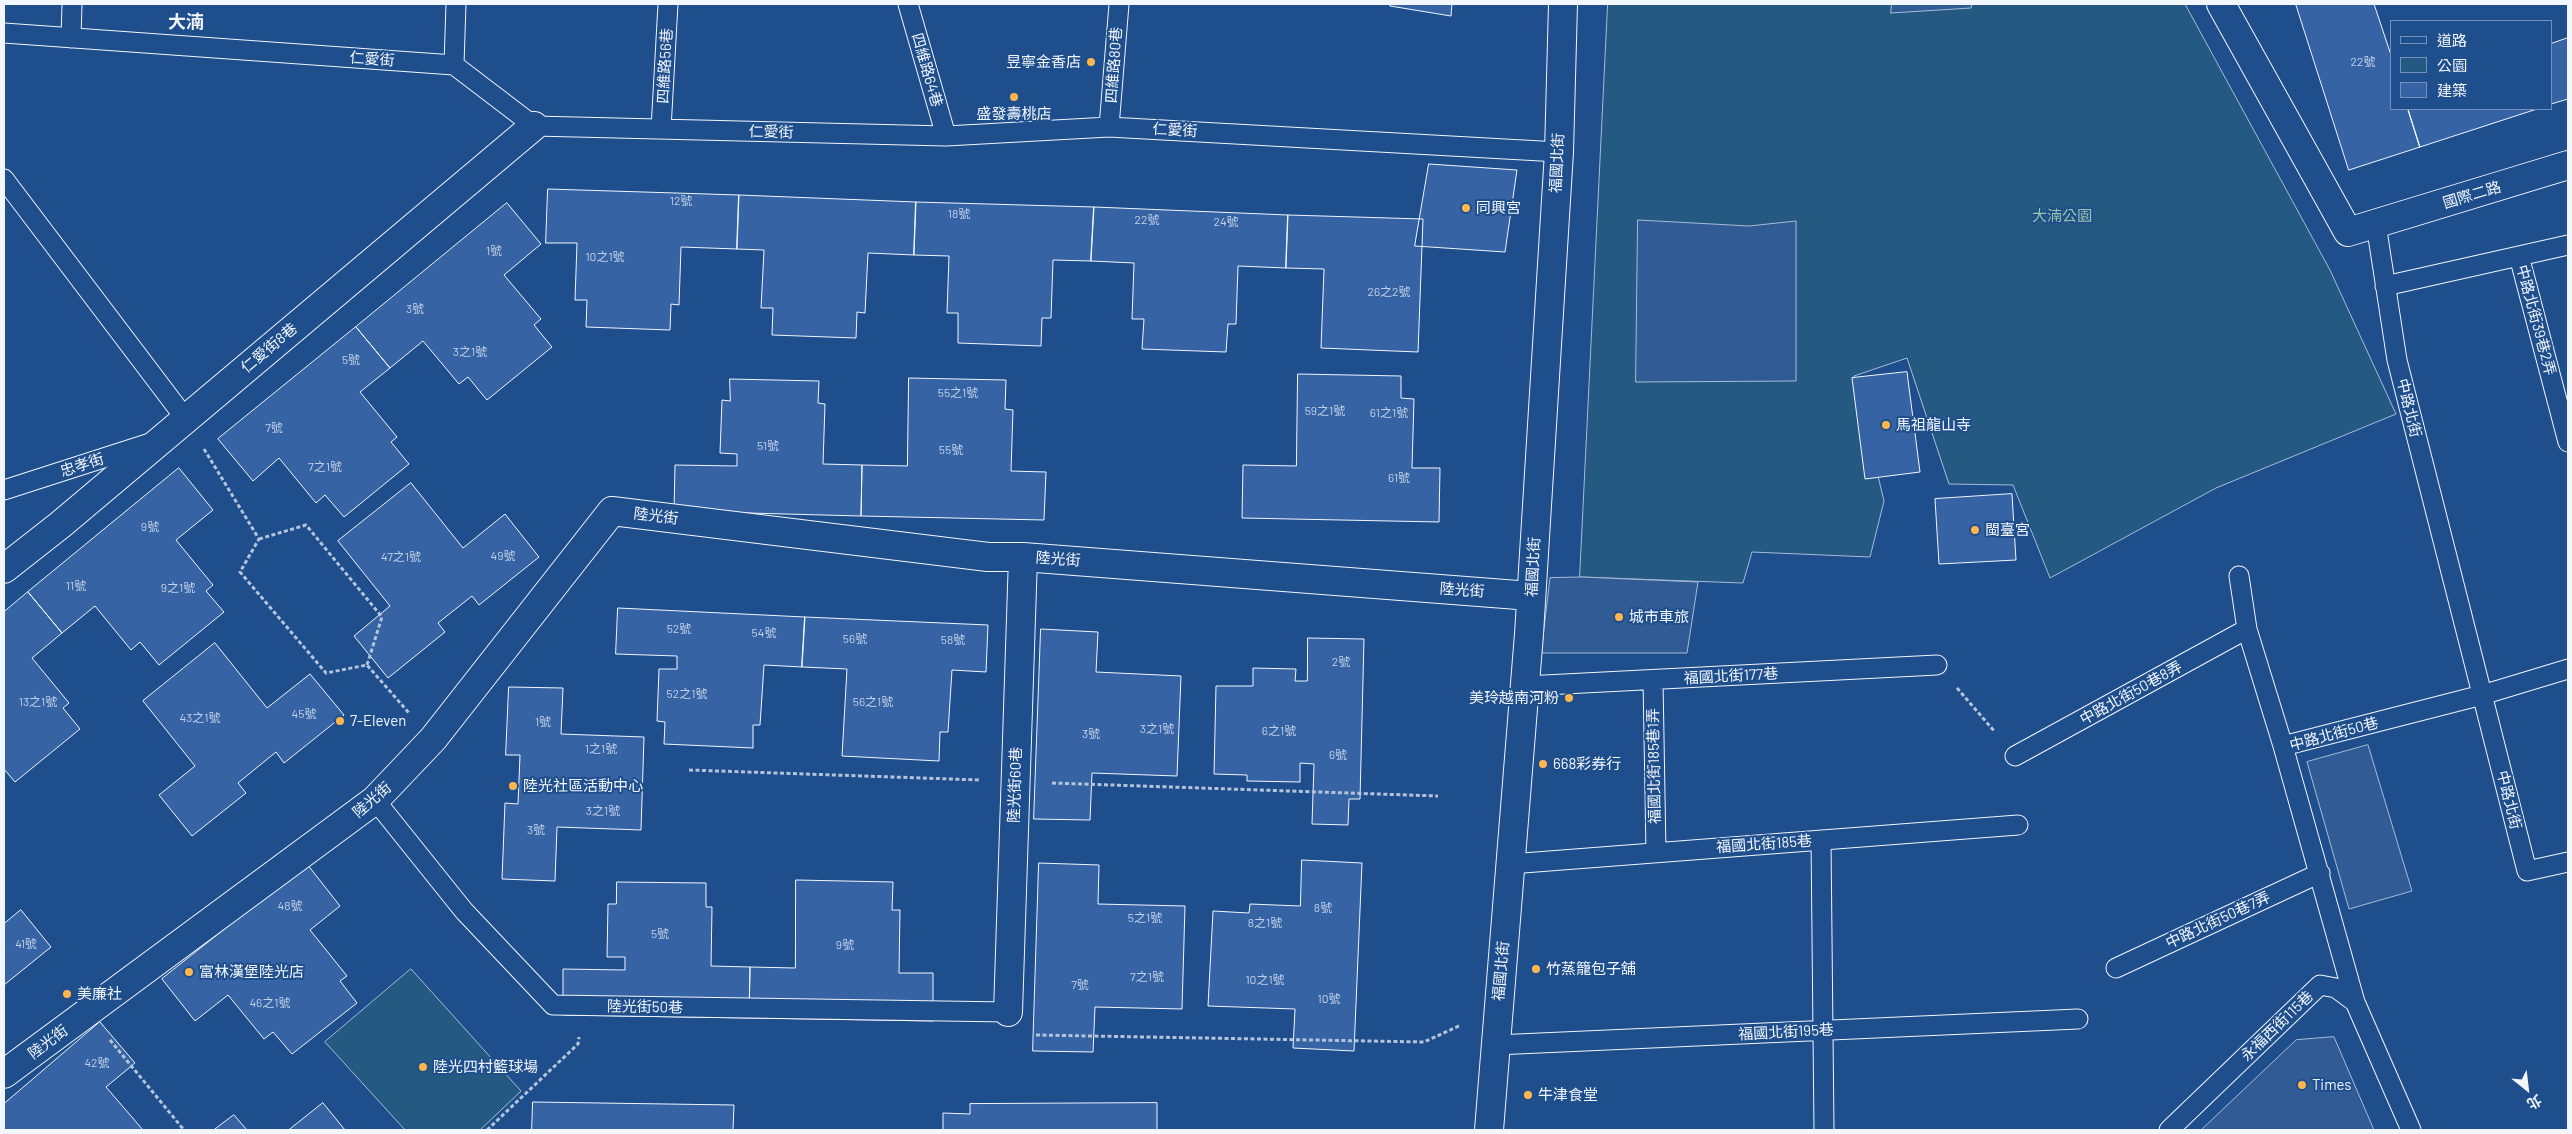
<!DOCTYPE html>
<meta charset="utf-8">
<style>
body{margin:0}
#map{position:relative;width:2572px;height:1134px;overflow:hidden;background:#1f4e8c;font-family:Barlow,"Noto Sans TC",sans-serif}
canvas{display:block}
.frame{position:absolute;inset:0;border:5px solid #f2f6ff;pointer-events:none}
.legend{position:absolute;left:2390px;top:20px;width:162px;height:90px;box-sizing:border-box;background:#1f4e8c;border:1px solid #7391ba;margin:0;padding:6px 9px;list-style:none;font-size:15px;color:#f2f6ff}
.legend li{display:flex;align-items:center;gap:10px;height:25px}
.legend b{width:25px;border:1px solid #7391ba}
.north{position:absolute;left:2502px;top:1064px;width:50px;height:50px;-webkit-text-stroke:4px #1f4e8c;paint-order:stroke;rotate:151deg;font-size:14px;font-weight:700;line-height:20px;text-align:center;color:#f2f6ff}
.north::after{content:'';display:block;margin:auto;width:18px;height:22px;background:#f2f6ff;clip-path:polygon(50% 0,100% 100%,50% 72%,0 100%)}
</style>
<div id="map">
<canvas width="2572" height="1134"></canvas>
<div class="frame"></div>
<ul class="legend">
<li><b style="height:6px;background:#1f4e8c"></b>道路</li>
<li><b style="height:14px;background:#245a82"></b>公園</li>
<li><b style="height:14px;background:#3563a3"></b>建築</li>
</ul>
<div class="north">北</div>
</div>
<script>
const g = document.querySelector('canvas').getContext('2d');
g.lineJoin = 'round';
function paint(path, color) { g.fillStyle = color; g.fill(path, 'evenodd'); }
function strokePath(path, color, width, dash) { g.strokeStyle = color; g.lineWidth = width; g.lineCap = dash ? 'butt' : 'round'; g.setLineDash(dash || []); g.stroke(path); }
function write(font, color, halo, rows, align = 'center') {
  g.font = font + ' Barlow,"Noto Sans TC",sans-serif'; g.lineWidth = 4; g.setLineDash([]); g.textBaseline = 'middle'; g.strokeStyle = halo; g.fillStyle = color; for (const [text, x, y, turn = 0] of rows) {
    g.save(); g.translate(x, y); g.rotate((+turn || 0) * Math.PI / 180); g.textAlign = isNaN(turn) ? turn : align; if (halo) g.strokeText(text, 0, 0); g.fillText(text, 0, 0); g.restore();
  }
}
const green = new Path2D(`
 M1608,4H2185L2330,270L2396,414L2216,488L2050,578L2013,485L1949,484L1907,358L1854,376L1884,501L1870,557L1752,552L1743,583L1580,577Z
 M411,969L521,1091L480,1130H405L325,1042Z`);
const parking = new Path2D(`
 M1892,4H1972L1971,8L1891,13Z
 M1638,220L1749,226L1796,221V381L1636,382Z
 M1582,577L1698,582L1687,653H1541L1550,578Z
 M2368,745L2412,891L2349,909L2307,762Z
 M2334,1037L2374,1130H2201L2296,1040Z`);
const building = new Path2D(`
 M1391,4H1452L1451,16L1390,6Z
 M2296,4H2374L2391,55V109H2408L2420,147L2349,170Z
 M2568,38V99L2551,104V44Z
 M2408,109H2537L2420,147Z
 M1429,164L1517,170L1505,252L1415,246Z
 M548,189L739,195L737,249L681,247L679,305L671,304L670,330L586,327L587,300H575L577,243H546Z
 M739,195L916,202L914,255L868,253L865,313L857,312L856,338L772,335L773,308H761L764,250L737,249Z
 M916,202L1094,207L1091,261L1053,260L1051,318H1042L1041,346L958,343V313H947L949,256L914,255Z
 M507,203L541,244L504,275L541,319L534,325L552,347L487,400L468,377L459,384L423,341L390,368L356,327Z
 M1094,207L1288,215L1286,268L1238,266L1236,324H1228L1226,352L1142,349L1144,319H1132L1134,263L1091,261Z
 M1288,215L1423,219L1418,352L1321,348L1324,269L1286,268Z
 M356,327L390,368L360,392L397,437L391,442L409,464L344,517L325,495L316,503L279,458L253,481L218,439Z
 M1907,372L1920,472L1865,479L1852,378Z
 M1298,374L1401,376V398L1414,399L1412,468H1440L1439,522L1242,518L1243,465L1296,466Z
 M909,378L1006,380L1005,409L1013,410L1011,471L1046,472L1044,520L861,516L862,465L907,466Z
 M730,379L819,381L818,403L825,404L823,464L862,465L861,516L674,511L675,465L737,466V454L720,453L722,400L730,401Z
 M179,468L213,510L176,540L213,585L206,591L224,612L159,665L140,642L131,650L95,606L62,633L28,592Z
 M411,483L463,548L505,514L539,557L479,605L472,596L438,623L445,632L388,678L354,636L390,606L338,541Z
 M2012,494L2016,560L1939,564L1935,499Z
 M28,592L62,633L32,658L69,703L63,708L80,729L15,782L4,769V612Z
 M618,608L805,617L802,667L764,665L760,725H753V748L664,744L665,722L657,721L659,669H677V656L616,654Z
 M805,617L988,625L986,672L952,670L948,732H940L939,761L842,756L847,669L802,667Z
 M1041,629L1098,632L1096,672L1181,676L1177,776L1092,773L1090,820L1034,819Z
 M1308,638L1364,639L1360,799H1349L1348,825L1312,824L1314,764L1300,763V782L1247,781V775L1214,774L1216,686H1253V668L1296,669L1295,681H1307Z
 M215,643L267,708L310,674L344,715L284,763L276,752L238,783L246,793L192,836L159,795L195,766L143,701Z
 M509,687L563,688L561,734L644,737L641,830L557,827L555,881L502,879L505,803L518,804L520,755H506Z
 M1302,860L1362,863L1354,1051L1293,1048L1295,1009L1208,1006L1213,911L1249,913L1250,904L1300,906Z
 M1039,863L1099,865L1098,904L1185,906L1182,1009L1095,1007L1093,1052L1033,1051Z
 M307,864L340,906L310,930L347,976L340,981L357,1003L292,1054L273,1032L264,1039L228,995L195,1021L162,979Z
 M796,880L893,882L892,910H900L899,973H933V1021L749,1018L750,967L795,968Z
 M617,882L706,883V907H712L711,966L750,967L749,1018L563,1015V969L625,970V957H607L608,904H616Z
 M21,910L51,947L4,985V924Z
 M100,1022L135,1063L106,1087L143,1130H4V1104Z
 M533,1102L734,1105L733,1130H532Z
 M323,1103L345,1130H289Z
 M1157,1103V1130H943V1113L970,1114V1104Z
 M234,1115L247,1130H214Z`);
const path = new Path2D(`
 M204,449L259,539L240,572L326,673L367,665L409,713
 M259,539L306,525L382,617L367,665
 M1957,688L1995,732
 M689,770L980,780
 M1052,783L1438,796
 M1036,1035L1424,1042L1461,1025
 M110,1040L184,1130
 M487,1130L578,1044L579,1037`);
const service = new Path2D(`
 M908,4L946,136
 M4,33L454,65L534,126L946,136L1109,127L1559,152
 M71,38L72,4
 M454,65L456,4
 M1109,127L1119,4
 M661,129L668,4
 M4,179L185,418
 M2376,224L2397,360L2527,871L2568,862
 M2519,256L2568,442
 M2385,286L2568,245
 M4,490L150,443
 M2239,576L2247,629L2283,746
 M1653,680L1656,852
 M1525,686L1937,665
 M2015,756L2247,629
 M375,800L464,911L553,1005L1008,1012
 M1821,840L1824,1130
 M1510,864L2018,825
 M2116,968L2320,873
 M2355,1002L2283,746L2482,695L2568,669
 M1495,1045L2078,1019
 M2169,1130L2320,985L2336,988L2355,1002L2411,1130`);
const minor = new Path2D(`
 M2221,4L2348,232L2568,165
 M4,569L60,525L534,126
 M1008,1012L1023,557
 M4,1074L375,800L433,739L612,511L988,557H1023L1531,596
 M1489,1130L1529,634L1559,152L1563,4`);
const markers = [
 [1091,62,5,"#ffb74d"],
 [1014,97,5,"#ffb74d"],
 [1466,208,5,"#ffb74d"],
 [1886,425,5,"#ffb74d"],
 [1975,530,5,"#ffb74d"],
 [1619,617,5,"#ffb74d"],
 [1569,698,5,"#ffb74d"],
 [340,721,5,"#ffb74d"],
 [1543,764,5,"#ffb74d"],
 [513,786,5,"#ffb74d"],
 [1536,969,5,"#ffb74d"],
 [189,972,5,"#ffb74d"],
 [67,994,5,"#ffb74d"],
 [423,1067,5,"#ffb74d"],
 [2302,1085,5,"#ffb74d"],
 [1528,1095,5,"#ffb74d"]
];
const numberNames = [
 ["22號",2363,62],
 ["12號",681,201],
 ["18號",959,214],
 ["22號",1147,220],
 ["24號",1226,222],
 ["1號",494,251],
 ["10之1號",605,257],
 ["26之2號",1389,292],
 ["3號",415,309],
 ["3之1號",470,352],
 ["5號",351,360],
 ["55之1號",958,393],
 ["59之1號",1325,411],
 ["61之1號",1389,413],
 ["7號",274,428],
 ["51號",768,446],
 ["55號",951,450],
 ["7之1號",325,467],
 ["61號",1399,478],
 ["9號",150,527],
 ["49號",503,556],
 ["47之1號",401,557],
 ["11號",76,586],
 ["9之1號",178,588],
 ["52號",679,629],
 ["54號",764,633],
 ["56號",855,639],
 ["58號",953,640],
 ["2號",1341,662],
 ["52之1號",687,694],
 ["13之1號",38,702],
 ["56之1號",873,702],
 ["45號",304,714],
 ["43之1號",200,718],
 ["1號",543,722],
 ["3之1號",1157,729],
 ["6之1號",1279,731],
 ["3號",1091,734],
 ["1之1號",601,749],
 ["6號",1338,755],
 ["3之1號",603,811],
 ["3號",536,830],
 ["48號",290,906],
 ["8號",1323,908],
 ["5之1號",1145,918],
 ["8之1號",1265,923],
 ["5號",660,934],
 ["41號",26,944],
 ["9號",845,945],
 ["7之1號",1147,977],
 ["10之1號",1265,980],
 ["7號",1080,985],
 ["10號",1329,999],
 ["46之1號",270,1003],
 ["42號",97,1063]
];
const streetNames = [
 ["仁愛街",372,59,4],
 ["四維路80巷",1114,65,-86],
 ["四維路56巷",665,66,-87],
 ["四維路64巷",927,70,74],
 ["仁愛街",1175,130,3],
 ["仁愛街",771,132,1],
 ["福國北街",1557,163,-87],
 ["國際二路",2472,195,-17],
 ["中路北街39巷2弄",2536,320,75],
 ["仁愛街8巷",269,348,-40],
 ["中路北街",2409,408,76],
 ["忠孝街",82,465,-18],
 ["陸光街",656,516,7],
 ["陸光街",1058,559,4],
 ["福國北街",1533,567,-87],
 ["陸光街",1462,590,4],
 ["福國北街177巷",1731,676,-3],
 ["中路北街50巷8弄",2131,693,-29],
 ["中路北街50巷",2334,734,-15],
 ["福國北街185巷1弄",1654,766,-91],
 ["陸光街60巷",1015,785,-88],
 ["陸光街",372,800,-41],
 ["中路北街",2509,800,76],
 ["福國北街185巷",1764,844,-4],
 ["中路北街50巷7弄",2218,920,-25],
 ["福國北街",1501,971,-85],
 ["陸光街50巷",645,1007,1],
 ["永福西街115巷",2277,1026,-44],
 ["福國北街195巷",1786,1032,-3],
 ["陸光街",48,1042,-37]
];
const poiNames = [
 ["昱寧金香店",1081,62,"right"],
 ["盛發壽桃店",1014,114,"center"],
 ["同興宮",1476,208],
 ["馬祖龍山寺",1896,425],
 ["閩臺宮",1985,530],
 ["城市車旅",1629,617],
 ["美玲越南河粉",1559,698,"right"],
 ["7-Eleven",350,721],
 ["668彩券行",1553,764],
 ["陸光社區活動中心",523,786],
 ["竹蒸籠包子舖",1546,969],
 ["富林漢堡陸光店",199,972],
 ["美廉社",77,994],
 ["陸光四村籃球場",433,1067],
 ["Times",2312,1085],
 ["牛津食堂",1538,1095]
];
const parkNames = [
 ["大湳公園",2062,216]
];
const quarterNames = [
 ["大湳",186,22]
];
paint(green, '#245a82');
strokePath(green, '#a8bbd7', 1);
paint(parking, '#305b95');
strokePath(parking, '#a8bbd7', 1);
paint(building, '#3563a3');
strokePath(building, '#f2f6ff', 1);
strokePath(service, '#f2f6ff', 21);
strokePath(minor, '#f2f6ff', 30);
strokePath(path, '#b3c4dc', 3, [4, 2.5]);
strokePath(service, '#1f4e8c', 19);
strokePath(minor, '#1f4e8c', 28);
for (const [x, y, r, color] of markers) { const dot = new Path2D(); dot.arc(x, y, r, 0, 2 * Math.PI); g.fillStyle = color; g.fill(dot); strokePath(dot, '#1f4e8c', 2); }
write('12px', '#c3d1e8', null, numberNames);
write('15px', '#f2f6ff', '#1f4e8c', streetNames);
write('15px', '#f2f6ff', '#1f4e8c', poiNames, 'left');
write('15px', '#97c8a6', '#1f4e8c', parkNames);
write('bold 18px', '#f2f6ff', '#1f4e8c', quarterNames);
</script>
